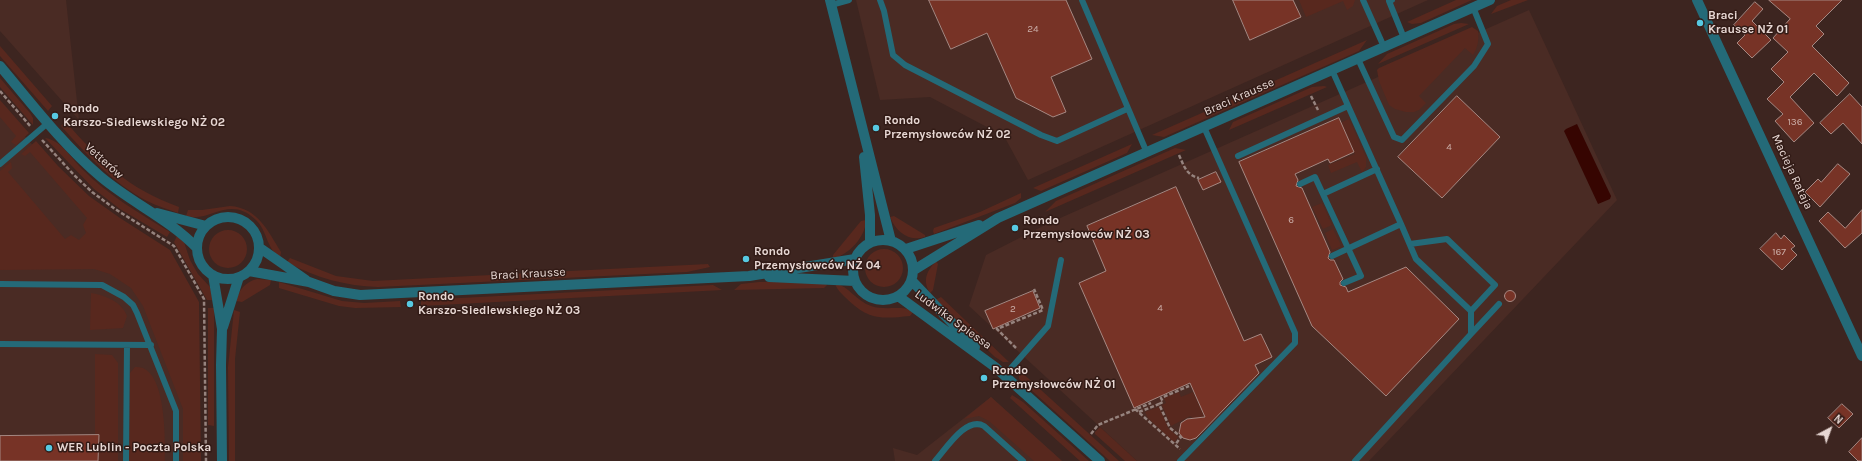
<!DOCTYPE html>
<meta charset="utf-8">
<style>
body{margin:0}
#map{position:relative;width:1862px;height:461px;overflow:hidden;background:#3d2520;font-family:Karla,sans-serif}
canvas{display:block}
.north{position:absolute;left:1810px;top:409px;width:40px;height:40px;-webkit-text-stroke:3px #321b16;paint-order:stroke;rotate:41deg;font-size:11px;font-weight:700;line-height:16px;text-align:center;color:#e7d7d3}
.north::after{content:'';display:block;margin:auto;width:14px;height:18px;background:#e7d7d3;clip-path:polygon(50% 0,100% 100%,50% 72%,0 100%)}
</style>
<div id="map">
<canvas width="1862" height="461"></canvas>
<div class="north">N</div>
</div>
<script>
const g = document.querySelector('canvas').getContext('2d');
g.lineJoin = 'round';
function paint(path, color) { g.fillStyle = color; g.fill(path, 'evenodd'); }
function strokePath(path, color, width, dash) { g.strokeStyle = color; g.lineWidth = width; g.lineCap = dash ? 'butt' : 'round'; g.setLineDash(dash || []); g.stroke(path); }
function write(font, color, halo, rows, align = 'center') {
  g.font = font + ' Karla,sans-serif'; g.lineWidth = 3; g.setLineDash([]); g.textBaseline = 'middle'; g.strokeStyle = halo; g.fillStyle = color; for (const [text, x, y, turn = 0] of rows) {
    g.save(); g.translate(x, y); g.rotate((+turn || 0) * Math.PI / 180); g.textAlign = isNaN(turn) ? turn : align; if (halo) g.strokeText(text, 0, 0); g.fillText(text, 0, 0); g.restore();
  }
}
const built = new Path2D(`
 M0,0H66L79,120L0,31Z
 M856,0H1428L1028,180L1004,136L930,97L880,100Z
 M1529,10L1617,200L1369,461H1137L969,306L986,255L1049,223Z
 M0,108L118,242L133,262L191,406L194,461H0Z
 M991,397L1062,461H895L893,448L917,455Z`);
const green = new Path2D(`
 M1299,0H1355L1353,6L1347,10L1343,1L1306,17Z
 M1456,0H1472L1421,23L1412,24L1407,22Z
 M1511,0H1528L1491,14L1497,6Z
 M1461,23L1469,24L1378,64L1387,54L1454,24Z
 M1472,27L1478,31C1479,40 1478,47 1473,55L1465,48L1419,96L1426,103L1419,110L1414,112H1406L1395,109L1389,105L1379,81L1377,70L1379,68Z
 M1367,40L1359,51L1164,137L1152,135Z
 M0,46L52,106L48,111L0,56Z
 M0,78L30,113L33,118V125L0,87Z
 M1324,86L1327,87L1229,130L1233,122L1312,87Z
 M0,100L29,133L16,145L11,142L16,136L0,117Z
 M1349,119L1366,157V167L1362,172L1357,162L1331,173L1328,165L1355,154L1340,123Z
 M65,121C101,162 127,188 179,207L178,213C168,209 157,206 147,201C113,183 86,154 61,126Z
 M45,138C61,140 71,158 82,169C108,195 139,213 170,232L167,237L120,209L94,189Z
 M36,141L58,166L89,196L120,218L170,250L199,302L201,461H183V409L143,306L131,288L110,274L94,269L0,270V171L11,162L12,168L8,172L65,239L71,235L79,240L86,233L83,225L87,218L30,152L25,156L21,154Z
 M1132,144L1127,153L1041,191L1033,188Z
 M1175,148L1186,150L1045,212L1056,201Z
 M1021,193V198L1015,203L934,234L933,231L934,228L980,212Z
 M1322,203L1332,225L1323,229L1312,207Z
 M230,206C258,208 268,231 281,252L280,258C265,246 268,232 256,220C229,194 211,223 186,216L188,210H202Z
 M894,216L925,235V237C909,242 896,232 890,217Z
 M866,220C866,237 848,255 833,259V255L861,221Z
 M1333,229L1340,243V247L1332,250L1325,233Z
 M209 249a19 19 0 1 1 38 0a19 19 0 1 1-38 0Z
 M177,236L184,242L190,260L198,274L211,288L214,300H207L174,242Z
 M865 268a19 19 0 1 1 38 0a19 19 0 1 1-38 0Z
 M290,258L336,276L373,281L708,264L710,267L687,272L378,287C346,286 316,278 287,262Z
 M936,261L938,264L933,290L930,293C922,280 927,271 936,261Z
 M257,279L271,280L270,285L242,302L236,301C239,290 245,282 257,279Z
 M279,282L342,301L364,303L400,301L401,307L355,308L339,306L279,288Z
 M759,282H826L827,285L824,288L734,290L741,284Z
 M835,283C850,287 856,301 871,306C886,311 900,305 914,311L910,316C881,319 868,320 846,298C842,294 836,289 835,283Z
 M713,285L722,290L421,306V300Z
 M91,293C105,295 122,302 127,316L123,328L90,330Z
 M941,297L1009,362H1003L995,357L935,300Z
 M208,308H214V426L208,425Z
 M234,310L240,312L235,359V461H229L228,367Z
 M95,354L112,355L118,363V461H98L99,436L95,435Z
 M135,367C167,364 165,440 165,461H129L130,373Z
 M1018,369L1119,461H1110L1019,379Z
 M1179,392L1181,397L1193,392L1204,416L1195,419L1190,416L1171,426L1162,405L1166,403L1164,398Z
 M1012,395L1023,402L1089,461H1080L1010,398Z
 M991,397L1062,461H1034L989,421L979,416L964,419Z
 M1159,407L1168,428L1178,437L1174,442L1148,418L1145,412Z
 M1100,427L1137,461H1125L1095,434V432Z`);
const water = new Path2D(`
 M1577,124L1611,196L1610,199L1598,204L1564,131L1566,129Z`);
const building = new Path2D(`
 M929,0H1066L1092,59L1051,77L1066,112L1053,117L1016,98L987,33L951,49Z
 M1233,0H1293L1301,17L1250,40Z
 M1769,0H1842L1816,26L1824,34L1812,46L1849,83L1837,96L1814,73L1790,97L1814,123L1794,142L1775,121L1783,114L1767,99L1784,82L1771,69L1788,52L1773,38L1790,19Z
 M1755,2L1763,9L1752,21L1771,40L1752,58L1737,43L1745,35L1734,25Z
 M1850,94L1862,107V144L1843,123L1831,134L1820,123Z
 M1457,96L1500,137L1442,198L1398,157Z
 M1339,118L1354,152L1330,163L1328,159L1295,174L1298,180L1296,186L1302,188L1330,252L1328,258L1330,260H1334L1343,279L1340,282V285L1346,287L1348,292L1406,267L1459,319L1386,396L1312,326L1239,162Z
 M1838,164L1850,174L1820,207L1805,192L1818,179L1821,182Z
 M1216,172L1221,182L1203,190L1198,180Z
 M1176,187L1244,341L1261,334L1272,357L1255,365L1259,373L1196,438L1190,440L1183,438L1179,433L1181,423L1187,419L1205,417L1190,383L1134,408L1079,283L1106,271L1087,226Z
 M1862,210V233L1845,248L1819,221L1828,212L1845,228Z
 M1776,233L1781,239L1784,235L1795,246L1791,249L1797,255L1782,270L1760,249Z
 M1504.5 296a5.5 5.5 0 1 1 11 0a5.5 5.5 0 1 1-11 0Z
 M1033,291L1040,308L993,329L985,311Z
 M1842,404L1853,414L1839,428L1828,418Z
 M99,435L98,461H0V436Z
 M1862,438V461H1858L1849,452Z`);
const path = new Path2D(`
 M0,91L31,127
 M1311,96L1318,110
 M42,140L74,175L92,192L115,209L174,246L204,299L206,461
 M1179,155C1184,166 1186,175 1199,178
 M1016,348L997,329L1043,310L1034,289
 M1159,404L1163,402L1161,398L1189,386
 M1135,409L1180,449
 M1139,412L1159,404L1170,428L1181,437L1175,445
 M1091,434L1098,425L1151,403`);
const service = new Path2D(`
 M880,0L884,11L893,55L905,65L1041,135L1057,141L1127,109
 M1082,0L1147,153
 M1363,0L1384,47
 M1392,0L1389,1L1404,38
 M831,5L849,0
 M1358,59L1394,137L1402,140L1474,66L1488,44L1473,7
 M1332,70L1401,224L1332,256
 M1238,156L1348,106
 M0,164L49,122
 M1300,184L1315,177L1361,276L1344,283
 M1323,194L1377,169
 M1401,224L1416,259L1471,311L1495,285L1447,239L1410,244
 M0,284L102,285L124,297L133,305L137,313L176,411V461
 M1471,334L1499,304
 M0,344L151,345
 M1005,375L1048,326L1061,260
 M126,461L127,345
 M935,461C946,449 966,416 984,426L1023,461
 M1180,461L1295,343V333L1204,127
 M1355,461L1471,334V311`);
const minor = new Path2D(`
 M830,0L891,241
 M1697,0L1862,356
 M0,66C32,104 63,145 101,177C132,203 169,219 197,248
 M864,157L870,215V243
 M157,213L206,226
 M197 248a31 31 0 1 1 62 0a31 31 0 1 1-62 0Z
 M853 270a30 30 0 1 1 60 0a30 30 0 1 1-60 0Z
 M260,248L306,280
 M906,249L979,225
 M914,270L998,218L1490,0
 M249,271L309,282L334,291L360,295L749,276L855,259
 M213,275L222,329L221,365L222,461
 M769,277L855,281
 M912,281L975,347
 M898,296L995,367L1100,461
 M223,327L239,277`);
const markers = [
 [1700,23,4,"#57c9e2"],
 [55,116,4,"#57c9e2"],
 [876,128,4,"#57c9e2"],
 [1015,228,4,"#57c9e2"],
 [746,259,4,"#57c9e2"],
 [410,304,4,"#57c9e2"],
 [984,378,4,"#57c9e2"],
 [49,448,4,"#57c9e2"]
];
const numberNames = [
 ["24",1033,29],
 ["136",1795,122],
 ["4",1449,147],
 ["6",1291,220],
 ["167",1779,252],
 ["4",1160,308],
 ["2",1013,309]
];
const poiNames = [
 ["Braci",1708,16],
 ["Krausse NŻ 01",1708,30],
 ["Rondo",63,109],
 ["Karszo-Siedlewskiego NŻ 02",63,123],
 ["Rondo",884,121],
 ["Przemysłowców NŻ 02",884,135],
 ["Rondo",1023,221],
 ["Przemysłowców NŻ 03",1023,235],
 ["Rondo",754,252],
 ["Przemysłowców NŻ 04",754,266],
 ["Rondo",418,297],
 ["Karszo-Siedlewskiego NŻ 03",418,311],
 ["Rondo",992,371],
 ["Przemysłowców NŻ 01",992,385],
 ["WER Lublin - Poczta Polska",57,448]
];
const streetNames = [
 ["Braci Krausse",1239,97,-24],
 ["Vetterów",104,161,42],
 ["Macieja Rataja",1792,172,65],
 ["Braci Krausse",528,274,-3],
 ["Ludwika Spiessa",953,320,36]
];
paint(built, '#4a2b24');
paint(green, '#58281e');
paint(water, '#360501');
paint(building, '#773326');
strokePath(building, '#a68882', 1);
strokePath(path, '#96837e', 2.5, [4, 2]);
strokePath(service, '#246a78', 6);
strokePath(minor, '#246a78', 10);
for (const [x, y, r, color] of markers) { const dot = new Path2D(); dot.arc(x, y, r, 0, 2 * Math.PI); g.fillStyle = color; g.fill(dot); strokePath(dot, '#321b16', 1.5); }
write('10px', '#cbaea8', null, numberNames);
write('bold 12px', '#e7d7d3', '#321b16', poiNames, 'left');
write('12px', '#e7d7d3', '#321b16', streetNames);
</script>
